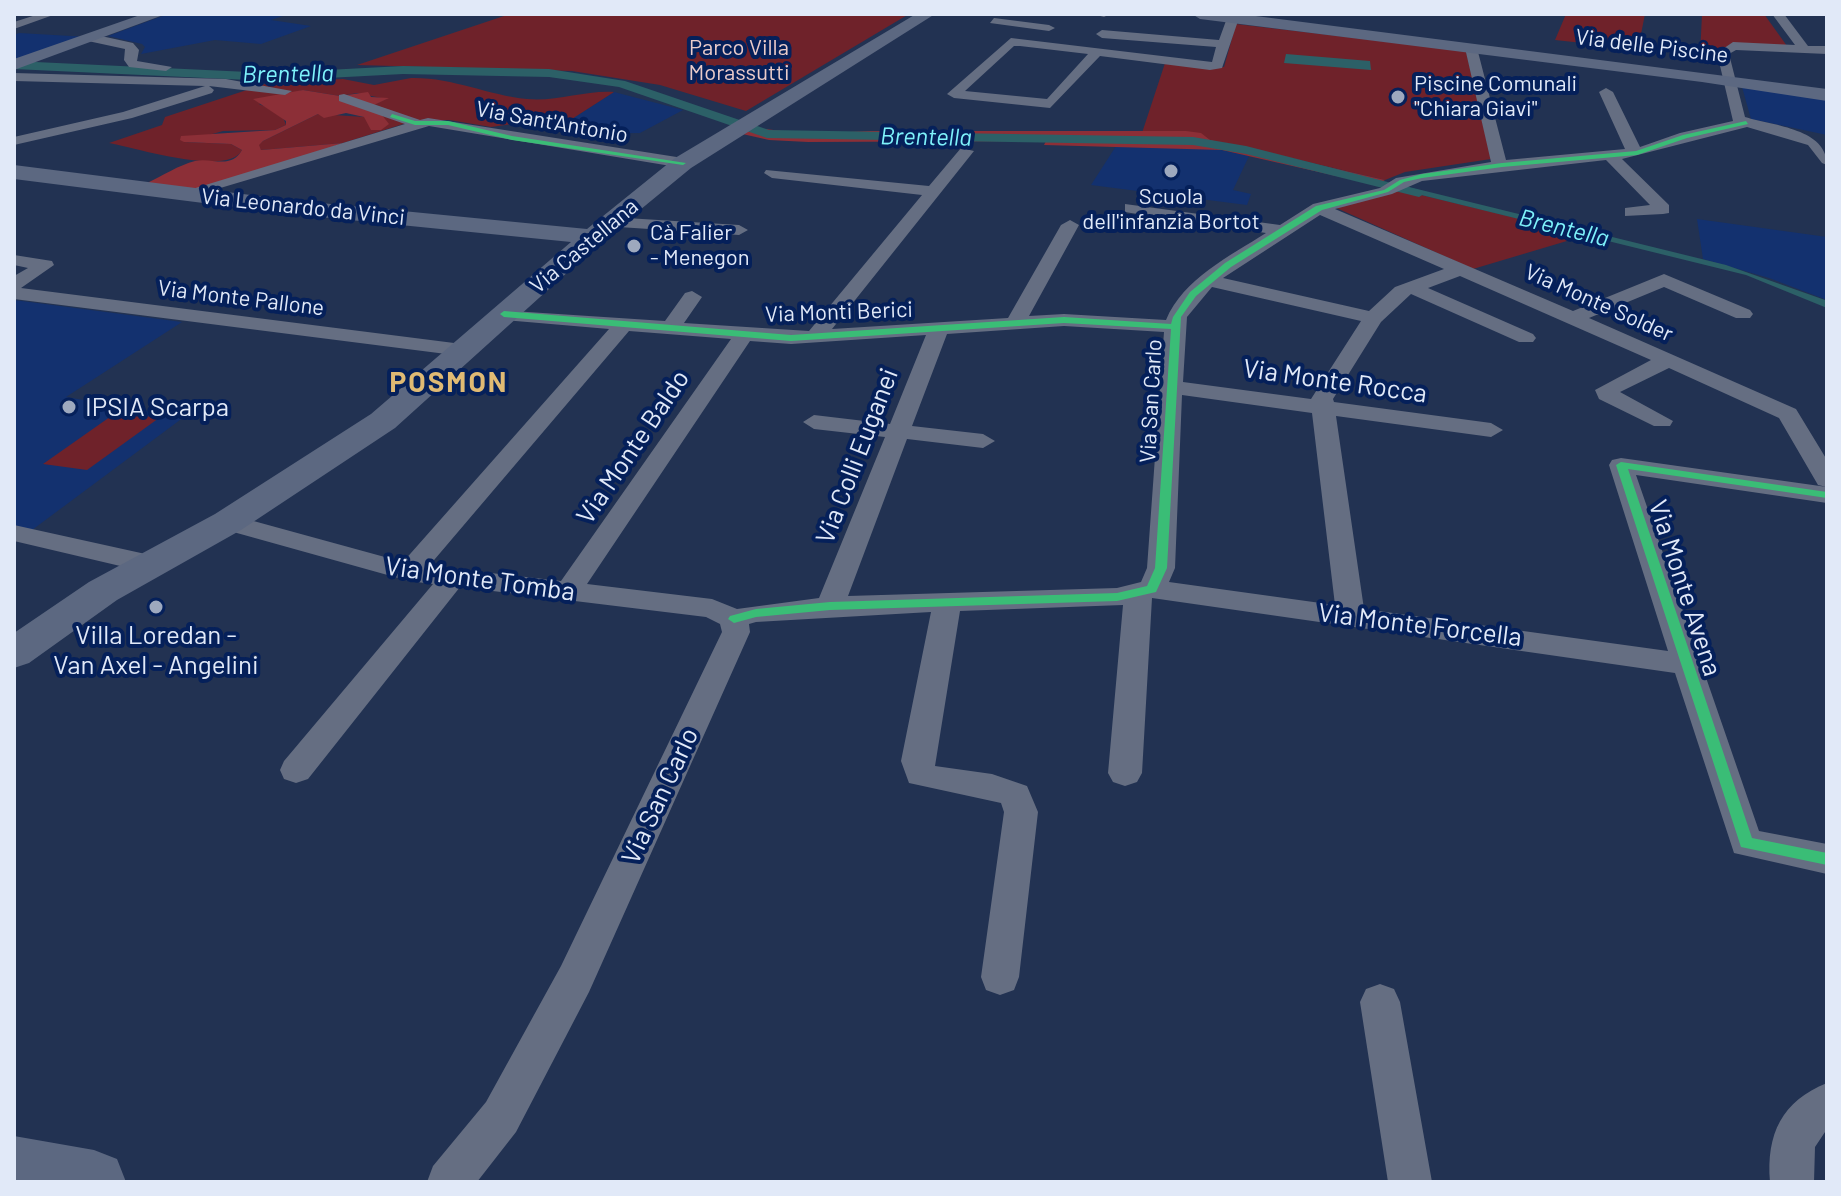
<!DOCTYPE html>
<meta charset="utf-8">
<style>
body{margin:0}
#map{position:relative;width:1841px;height:1196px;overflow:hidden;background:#223252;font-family:Barlow,sans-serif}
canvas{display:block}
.frame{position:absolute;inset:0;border:16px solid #e1e9f8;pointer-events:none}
</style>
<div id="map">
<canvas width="1841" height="1196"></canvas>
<div class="frame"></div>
</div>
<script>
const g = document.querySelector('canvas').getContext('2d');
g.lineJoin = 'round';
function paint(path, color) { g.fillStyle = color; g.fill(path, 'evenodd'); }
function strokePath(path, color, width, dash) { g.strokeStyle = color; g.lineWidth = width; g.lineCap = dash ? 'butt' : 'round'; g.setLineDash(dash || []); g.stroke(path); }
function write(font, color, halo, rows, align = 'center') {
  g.font = font + ' Barlow,sans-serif'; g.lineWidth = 8; g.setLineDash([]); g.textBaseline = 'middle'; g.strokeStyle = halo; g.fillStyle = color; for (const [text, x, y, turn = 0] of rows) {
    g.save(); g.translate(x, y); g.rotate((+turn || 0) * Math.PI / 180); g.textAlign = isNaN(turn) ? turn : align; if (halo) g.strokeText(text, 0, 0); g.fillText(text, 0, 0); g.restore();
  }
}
const built = new Path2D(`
 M168,14H289L271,20L311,26L261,44L215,40L141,54L145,47L142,44L108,36Z
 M19,33L88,37L14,63V35Z
 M1742,87L1827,98V135L1751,119Z
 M614,92L668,106L683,110L640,133L583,134L561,126Z
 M1118,143L1217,149L1249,156L1233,190L1251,194L1247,205L1091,185Z
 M1697,219L1827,237V300L1769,278L1703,259Z
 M14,300L182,322L66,397L184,417L32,530L14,526Z`);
const green = new Path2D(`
 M510,14H909L746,111L660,85L572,71L357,65Z
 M1566,14H1645L1638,49L1555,40Z
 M1702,14H1764L1787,46L1736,45L1720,49L1717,58L1700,56Z
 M1236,24L1466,51L1491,159L1405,172L1385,180L1226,143L1142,133L1166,60L1224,67Z
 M411,78C452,77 487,95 527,99C556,102 586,90 614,92L561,126L520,123L491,127L449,120H416L343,143L261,150L258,145L263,141L318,114L365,117L372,130L384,119L373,105L386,99L357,93L340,96L303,90L259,104C270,109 283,112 286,125L275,130L223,131L184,142L231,144L242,150C229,177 136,148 109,143L162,125L165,117L268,83L343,79L374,85Z
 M1401,190L1587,235L1473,269L1332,206Z
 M117,412L159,418L87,470L43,464Z`);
const forest = new Path2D(`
 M303,90L340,96L368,92L371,97L389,98L374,105L389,124L381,130H371L364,117L346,113L324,118L318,114L263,141L259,145L261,150L343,143L210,191L147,183C162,176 179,165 195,161C212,157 231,170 242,150L231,144L184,142L180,140L181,136L275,130L286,125V121L253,99Z
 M747,127L809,134L870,131H1186L1201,133L1210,140L1385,180L1376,185L1222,150L1044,145L1046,141L808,142L769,140L738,133Z`);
const water = new Path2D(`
 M1286,54L1370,61L1371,70L1284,63Z
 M1405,186L1726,265L1825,300L1827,308L1746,275L1401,190Z`);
const canal = new Path2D(`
 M14,61L270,73L403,66L549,69L625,81L769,130L1193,137L1246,146L1427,192L1419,197L1246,154L1193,145L767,138L619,87L549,77L403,74L270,81L14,69Z`);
const street = new Path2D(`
 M39,14H56L14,29V22Z
 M1093,14H1110L1104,17Z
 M1772,14H1784L1808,46H1827V54L1736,50L1729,54L1745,117C1775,126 1827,129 1827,165L1822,163L1808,145L1747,127L1622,159L1669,205V213L1663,214L1625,216V208L1650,205L1606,160L1422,181L1392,194L1335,209L1573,311L1664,274L1750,310L1753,314L1750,318H1736L1664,287L1589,318L1796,409L1827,460V487L1818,485L1779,418L1669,368L1620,392L1673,421L1670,426H1654L1599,399L1595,390L1651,360L1460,276L1428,288L1533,334L1536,338L1533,342H1519L1411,294L1381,322L1333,399L1334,402L1491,423L1503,430L1491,437L1336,416L1364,609L1668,651L1609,465L1612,460L1621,458L1827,487V503L1636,475L1759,831L1827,844V874L1734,853L1675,673L1152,598L1142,773L1137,782L1125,786L1113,782L1108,773L1123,605L960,611L935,766L992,774L1027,786L1038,812L1019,977L1014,990L1000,995L986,990L981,977L1004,812L1001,803L909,783L901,761L931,612L756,622L749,624L750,632L589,992L516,1132L477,1182H427L433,1166L486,1102L561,966L722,632L720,624L706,617L460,587L308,779L296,783L284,779L280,770L284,761L433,584L409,581L219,528L215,522L219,516L228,514L403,562L609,329L504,320L494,314L497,310L665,321L685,293L692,291L702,297L684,323L809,331L922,195L772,178L764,173L766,170L929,186L961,148L974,151L832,329L1008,318L1061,225L1070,220L1079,225L1029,316L1064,314L1166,320C1183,279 1230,256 1266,233L1131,213L1125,212V204L1280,225L1313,204L1380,188L1396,178L1491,162L1465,48L1471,44L1477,48L1506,160L1625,149L1599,92L1606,88L1613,92L1640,147L1680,133L1733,121L1717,53L1733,42L1795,45ZM1320,215L1444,269L1395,287L1369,311L1223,278ZM1212,287L1361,321L1311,399L1183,382L1187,317ZM1064,326L1164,332L1147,568L1141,582L1117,588L848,596L907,439L983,448L995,441L983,434L912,426L947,334ZM629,331L731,339L561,581L429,566ZM926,335L890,424L814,415L803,422L814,429L885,437L819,598L737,609L712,599L587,584L750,341L791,344ZM1182,395L1312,413L1335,605L1169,582L1175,568Z
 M1233,15L1239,18L1222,68L1210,70L1100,56L1050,108L954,98L947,94L1011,38L1212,62L1216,47L1102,38L1096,34L1102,30L1219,40L1227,18ZM1014,46H1020L1088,54L1047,99L965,91Z
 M994,18L1049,25L1055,28L1049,31L990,23Z
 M92,34L133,43L139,50L137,61L172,67L166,71L129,67L124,60L125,49L88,41V35Z
 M14,73L226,79L292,91L285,95L209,86L214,90L212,93L132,118L14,145V137L123,112L205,86L14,81Z
 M344,94L420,120L428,118L683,158L691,163L683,168L429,126L190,197L184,199L176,194L405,124L339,101V95Z
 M610,217L739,225L748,230L739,235L604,226L601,222Z
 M14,255L52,261L54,265L21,288L462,344L472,350L462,356L14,299V276L28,268L14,265Z
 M14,525L150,555L160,558L164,564L160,570L150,573L14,541Z
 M1380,984L1394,989L1400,1002L1432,1182H1388L1360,1002L1366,989Z
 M1827,1083V1129L1815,1147L1814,1182H1770C1766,1134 1782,1101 1827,1083Z`);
const secondary = new Path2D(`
 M143,14H166L14,70V59Z
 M916,14H935L691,168L601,242L395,428L241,530L117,600L29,663L14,668V633L89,582L215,514L371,414L571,242L290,214L14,179V165L290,200L587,229L675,158Z
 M1192,14H1240L1827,89V101L1702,82L1200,19Z
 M14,1136L94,1150L117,1159L126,1182H14Z`);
const cycleway = new Path2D(`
 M392,114L415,121H448L512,136L686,163L683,165L512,140L448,125H415L390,117Z
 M1746,121L1748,124L1687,138L1637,155L1502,167L1422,178L1404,182L1388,192L1322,210L1231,267L1196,296L1181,317L1167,568L1156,592L1117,601L830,610L756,617L734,623L728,619L730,616L756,609L830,602L1117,593L1147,586L1155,568L1171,329L1064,323L791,341L504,317L500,314L504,311L791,335L1064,317L1171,324L1173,317L1190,292L1225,263L1316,206L1384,190L1400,180L1422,174L1502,163L1636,151L1683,135Z
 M1621,462L1827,492V498L1628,469L1752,838L1827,853V865L1741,847L1616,465Z`);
const markers = [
 [1398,97,8,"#9ea9be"],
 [1171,171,8,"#9ea9be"],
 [634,246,8,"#9ea9be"],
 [69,407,8,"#9ea9be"],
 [156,607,8,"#9ea9be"]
];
const farStreetnames = [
 ["Via delle Piscine",1652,46,7],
 ["Via Sant'Antonio",552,122,10],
 ["Via Leonardo da Vinci",303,207,6],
 ["Via Castellana",584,246,-40],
 ["Via Monte Pallone",241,298,7],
 ["Via Monte Solder",1599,303,24],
 ["Via Monti Berici",839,312,-2],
 ["Via San Carlo",1151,401,-87]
];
const farParknames = [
 ["Parco Villa",739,48],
 ["Morassutti",739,73]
];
const farPoinames = [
 ["Piscine Comunali",1414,84],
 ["\"Chiara Giavi\"",1414,109],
 ["Scuola",1171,197,"center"],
 ["dell'infanzia Bortot",1171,222,"center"],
 ["Cà Falier",650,233],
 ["- Menegon",650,258]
];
const farWaternames = [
 ["Brentella",288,74,-1],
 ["Brentella",926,137,1],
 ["Brentella",1564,228,14]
];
const streetNames = [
 ["Via Monte Rocca",1335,381,8],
 ["Via Monte Baldo",633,447,-56],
 ["Via Colli Euganei",857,456,-69],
 ["Via Monte Tomba",480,579,8],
 ["Via Monte Avena",1685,588,72],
 ["Via Monte Forcella",1420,625,7],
 ["Via San Carlo",660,796,-65]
];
const poiNames = [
 ["IPSIA Scarpa",85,407],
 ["Villa Loredan -",156,635,"center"],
 ["Van Axel - Angelini",156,665,"center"]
];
const farDistrictnames = [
 ["POSMON",449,383]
];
paint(built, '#13316f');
paint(green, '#6f222a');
paint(forest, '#8c2f37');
paint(water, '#2c6067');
paint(canal, '#2c6067');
paint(street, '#656e82');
paint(secondary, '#5c6881');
paint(cycleway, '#3abd76');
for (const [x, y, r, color] of markers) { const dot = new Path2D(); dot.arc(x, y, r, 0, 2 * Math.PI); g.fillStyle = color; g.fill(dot); strokePath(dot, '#05205a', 3); }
write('22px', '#e1e9f8', '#05205a', farStreetnames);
write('22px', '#ebccca', '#05205a', farParknames);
write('22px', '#e1e9f8', '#05205a', farPoinames, 'left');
write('italic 24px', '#7ef2fb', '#05205a', farWaternames);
write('26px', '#e1e9f8', '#05205a', streetNames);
write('26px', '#e1e9f8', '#05205a', poiNames, 'left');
g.letterSpacing = '2px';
write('bold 28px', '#e0ba73', '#05205a', farDistrictnames);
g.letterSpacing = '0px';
</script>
